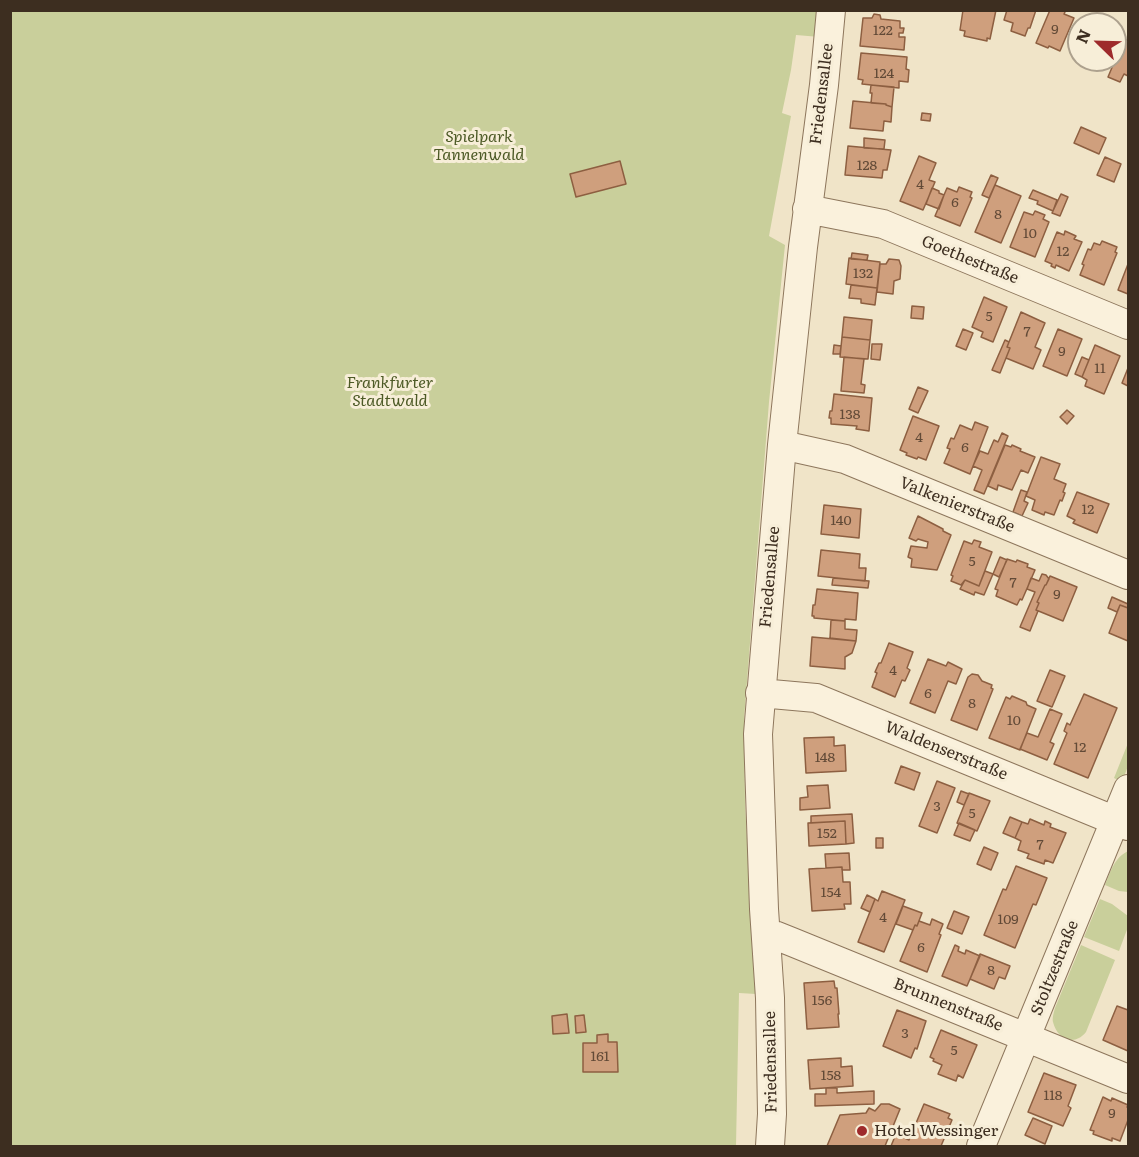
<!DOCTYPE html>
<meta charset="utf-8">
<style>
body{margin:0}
#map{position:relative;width:1139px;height:1157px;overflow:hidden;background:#f0e4c8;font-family:Literata,serif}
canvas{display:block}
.frame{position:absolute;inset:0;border:12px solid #3d2e20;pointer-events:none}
.north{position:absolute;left:1067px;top:12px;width:60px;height:60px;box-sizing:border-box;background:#f7eed8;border:2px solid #ada18e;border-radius:50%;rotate:293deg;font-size:16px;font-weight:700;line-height:24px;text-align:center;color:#3d2e20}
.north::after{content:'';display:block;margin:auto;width:21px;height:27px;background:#9e2a2b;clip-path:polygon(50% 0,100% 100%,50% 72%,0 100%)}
</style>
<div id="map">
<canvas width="1139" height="1157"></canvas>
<div class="frame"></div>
<div class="north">N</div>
</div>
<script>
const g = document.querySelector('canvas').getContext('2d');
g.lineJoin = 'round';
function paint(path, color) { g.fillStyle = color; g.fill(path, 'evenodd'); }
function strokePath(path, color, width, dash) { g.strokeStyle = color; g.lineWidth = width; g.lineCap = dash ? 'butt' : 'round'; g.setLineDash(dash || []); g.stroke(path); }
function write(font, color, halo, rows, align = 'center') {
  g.font = font + ' Literata,serif'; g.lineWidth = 6; g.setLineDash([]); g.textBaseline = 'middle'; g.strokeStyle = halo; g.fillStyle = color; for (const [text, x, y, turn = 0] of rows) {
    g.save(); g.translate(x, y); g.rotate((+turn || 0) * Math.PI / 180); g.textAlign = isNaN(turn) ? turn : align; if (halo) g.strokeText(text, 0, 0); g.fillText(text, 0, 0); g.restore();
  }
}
const green = new Path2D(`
 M801,10L822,12L820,37L796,35L791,70L782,113L791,116L769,236L785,245L769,402L744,719L745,804L756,994L739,993L736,1146H11L10,11Z
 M1128,743V766L1122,782L1114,778Z
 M1128,851V892L1119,891L1105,885C1111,871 1114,858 1128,851Z
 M1100,899L1112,904L1128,916V927L1119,951L1084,937Z
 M1081,945L1115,960L1086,1032C1074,1047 1057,1039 1053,1022C1052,1018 1054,1012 1055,1008Z`);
const building = new Path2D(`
 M963,10H996L990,39L987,38V41L964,36L965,31L960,30Z
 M1007,10H1036L1030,28H1028L1025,36L1011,31L1013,23L1004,20Z
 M1050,10H1062L1065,12L1064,14L1074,18L1060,51L1049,46L1048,48L1036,43Z
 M874,14L880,15L881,19L900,21V28H904L903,33H899V37H905L904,50L860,46L863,18H872Z
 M1124,39L1128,41V76L1124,74L1120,82L1108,77Z
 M861,53L907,57L906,69L909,70L908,82L899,81V88L862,84L863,80L858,79Z
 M871,85L894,87L892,107L886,105V104L871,103L872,93H870Z
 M853,101L886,104V105L892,107L891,122L884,121L883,131L850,128Z
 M922,113L931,114L930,121L921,120Z
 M1081,127L1106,138L1099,154L1074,143Z
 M864,138L885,140L884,149L864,148Z
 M848,146L891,150L887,170H883L882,178L845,175Z
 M919,156L936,163L929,180L935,182L923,210L900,201Z
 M1105,157L1121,164L1114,182L1097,175Z
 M620,161L626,184L576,197L570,174Z
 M991,175L998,178L989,198L982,195Z
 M995,185L1021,196L1001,243L975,232Z
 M959,187L972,192L970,197L972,198L960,226L935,216L947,188L957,192Z
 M932,188L939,191V193L944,195L939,209L926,204Z
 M1033,190L1057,200L1053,211L1037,204L1038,201L1029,198Z
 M1061,194L1068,197L1060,216L1052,213Z
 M1035,211L1045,215L1043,219L1049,222L1035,257L1010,247L1024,212L1033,215Z
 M1065,231L1076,236L1074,239L1082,242L1069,271L1056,265L1055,268L1051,266L1052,264L1045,261L1057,232L1064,235Z
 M1102,241L1117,247L1115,252L1117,253L1104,285L1080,275L1084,265L1082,264L1088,249L1091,250L1094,243L1100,245Z
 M852,253L868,255L867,260L851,259Z
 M849,258L880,262L877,288L846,284Z
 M889,259L899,260L901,266L900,279L894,281L893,294L877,292L880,264H886Z
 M1128,264V297V294L1118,290Z
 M851,285L877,288L875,305L861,303V299L849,298Z
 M984,297L1007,307L993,342L981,337L983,332L972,327Z
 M912,306L924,307L923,319L911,318Z
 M1021,312L1045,323L1035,347L1041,350L1033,369L1006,358L1010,348L1007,347Z
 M844,317L872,320L870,340L842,337Z
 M963,329L973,333L966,350L956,346Z
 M1058,329L1082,339L1067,376L1043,366Z
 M842,337L870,340L868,359L840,357Z
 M1005,340L1009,342L1007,347L1010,348L1000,373L992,370Z
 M872,344H882L880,360L871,359Z
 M834,345L841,346L840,354H833Z
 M1095,345L1120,356L1104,394L1085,386L1087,380L1082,377Z
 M844,357L864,359L861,384L865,385L864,393L841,391Z
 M1082,357L1089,360L1082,377L1075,374Z
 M1128,368V386L1122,383Z
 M918,387L928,391L918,413L909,409Z
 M834,394L872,398L869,431L856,429L857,426L831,424V418H829L830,411H832Z
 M1067,410L1074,416L1067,424L1060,417Z
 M913,416L939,426L926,460L918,457L917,459L906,455L907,453L900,450Z
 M975,422L988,427L970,474L944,463L950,449L947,448L951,438L954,439L960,425L972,430Z
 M1002,433L1008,436L984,494L974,490L982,470L973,466L980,451L988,454L994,440L998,442Z
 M1005,445L1011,447L1012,445L1021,449L1020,451L1035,457L1028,473L1021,470L1012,490L998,485L997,490L988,486Z
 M1041,457L1060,464L1054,479L1066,484L1063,492L1065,493L1062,501L1060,500L1054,515L1045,512L1044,515L1032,510L1035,500L1026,496Z
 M1021,490L1027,492L1024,501L1028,503L1022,516L1013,512Z
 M1077,492L1109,504L1097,533L1073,523L1075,520L1067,516Z
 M824,505L861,509L859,538L821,534Z
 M918,516L943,529V531L951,535L937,570L911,567L912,559L908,557L911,546L927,548L928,542L918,539L916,541L909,538Z
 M974,540L981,542L979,547L992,552L979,586L965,580L961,585L951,581L953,576L951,575L964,541L972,544Z
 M821,550L860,554L859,568H866L865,581L818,576Z
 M1000,557L1007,560L999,577L993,574Z
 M1007,559L1016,562L1017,560L1028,564L1027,567L1035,570L1022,600L1020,599L1017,605L996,596L998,590L995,589Z
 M985,571L993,574L984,595L975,592L974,595L960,589L965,580L979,586Z
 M1042,574L1046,575L1049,579L1046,585H1045L1037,602L1039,603L1036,610L1038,611L1030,631L1020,627L1035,592L1027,589L1031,578L1039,581Z
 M1050,576L1077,587L1063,621L1036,610L1039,603L1037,602L1045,585H1046Z
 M833,578L869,581L868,588L832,585Z
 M817,589L858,593L856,620L845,619V621L814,618V616H812L813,605H815Z
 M1112,597L1128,604V608L1120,605L1117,612L1108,608Z
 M1120,605L1128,608V641L1109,633Z
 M831,620L845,621V629L857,630L856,641L830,638Z
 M812,637L856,641L852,653L845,657V669L810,666Z
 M889,643L913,652L907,668L910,670L905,681L902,680L895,697L872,687L877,673L875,672L879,663H881Z
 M928,659L946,666L948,662L962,669L956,684L948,681L935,713L910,703Z
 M1050,670L1065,676L1052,707L1037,701Z
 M972,674L978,675L982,681L992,685L991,688L993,689L977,730L951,720L968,677Z
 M1084,694L1117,708L1088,778L1054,764L1067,733L1064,731L1067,723L1070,725Z
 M1012,696L1026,702L1027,705L1036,709L1020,750L989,738L1006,697L1010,699Z
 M1050,709L1062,714L1050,742L1054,744L1047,760L1020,749L1027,733L1038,737Z
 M834,737V746L845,745L846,771L806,773L804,738Z
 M901,766L920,773L914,790L895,783Z
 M937,781L955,788L937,833L919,826Z
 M828,785L830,808L800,810V798L808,797L807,786Z
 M961,791L969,794L964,805L957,802Z
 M969,793L990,801L977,831L957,823Z
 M852,814L854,843L846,844L845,821L811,823V816Z
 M1010,817L1022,822L1015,838L1003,833Z
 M1030,819L1044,825L1045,821L1051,824L1050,827L1066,833L1053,863L1045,860L1044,864L1027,858L1029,854L1018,850L1021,841L1015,838L1022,822L1028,824Z
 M845,821L846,844L809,846L808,823Z
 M959,823L975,830L970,841L954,835Z
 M876,838H883V848H876Z
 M984,847L998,853L991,870L977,864Z
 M849,853L850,870H842V867L826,868L825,854Z
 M1016,866L1047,878L1036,905L1033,904L1015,948L984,935L1003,889L1006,890Z
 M842,867L843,882H850L851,904H844L845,909L812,911L809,869Z
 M882,891L905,900L884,952L858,942L875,899L878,901Z
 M867,895L875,899L870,912L861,908Z
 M903,906L922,913L917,926L915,925L913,930L896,924Z
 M954,911L969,917L962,934L947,928Z
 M932,919L943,924L939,934L941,935L927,972L900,961L915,925L917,926L919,921L930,925Z
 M955,945L959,947L958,951L965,954L966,950L980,956L967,986L942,976Z
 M980,954L1010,966L1005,979L999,977L994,989L970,979Z
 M834,981L835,988H837L839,1014H838L839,1027L807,1029L804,983Z
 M1117,1006L1128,1010V1051L1103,1040Z
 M897,1010L926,1021L917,1049L915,1048L911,1058L883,1046Z
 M567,1014L569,1033L553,1034L552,1016Z
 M584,1015L586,1032L576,1033L575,1016Z
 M941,1030L977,1045L963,1078L958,1075L956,1081L938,1074L942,1065L933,1061L934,1059L930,1057Z
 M608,1034V1042H617L618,1072H583V1043H597V1035Z
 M841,1058V1067L852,1066L853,1086L810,1089L808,1060Z
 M1044,1073L1076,1085L1068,1106L1071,1108L1063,1126L1028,1112Z
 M826,1088H837V1093L874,1091V1104L815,1106V1094H826Z
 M1103,1097L1111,1101L1112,1098L1128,1105L1127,1107L1128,1108V1120L1120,1141L1112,1138V1141L1093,1134L1094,1131L1090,1130Z
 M881,1104H889L900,1109L885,1146H827L840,1115L866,1113L869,1108L875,1111Z
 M924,1104L950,1114L948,1118L952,1120L941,1146H891L896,1134L909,1140Z
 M1033,1118L1052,1126L1045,1144L1025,1135Z`);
const minor = new Path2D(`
 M807,209L883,224L1128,325
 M782,445L845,459L1128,575
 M760,693L816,698L1128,826
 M766,935L777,936L792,942L1128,1079
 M770,1146L772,1114L770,998L764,909L758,734L782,445L803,247L824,85L831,10
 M981,1146L1128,789`);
const markers = [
 [862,1131,6,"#9e2a2b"]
];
const numberNames = [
 ["9",1055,30],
 ["122",883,31],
 ["124",884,74],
 ["128",867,166],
 ["4",920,185],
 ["6",955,203],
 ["8",998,215],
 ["10",1030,234],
 ["12",1063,252],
 ["132",863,274],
 ["5",989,317],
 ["7",1027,332],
 ["9",1062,352],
 ["11",1100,369],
 ["138",850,415],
 ["4",919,438],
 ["6",965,448],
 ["12",1088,510],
 ["140",841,521],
 ["5",972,562],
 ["7",1013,583],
 ["9",1057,595],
 ["4",893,671],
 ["6",928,694],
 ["8",972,704],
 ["10",1014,721],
 ["12",1080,748],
 ["148",825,758],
 ["3",937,807],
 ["5",972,814],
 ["152",827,834],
 ["7",1040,845],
 ["154",831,893],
 ["4",883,918],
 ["109",1008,920],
 ["6",921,948],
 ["8",991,971],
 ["156",822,1001],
 ["3",905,1034],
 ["5",954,1051],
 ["161",600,1057],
 ["158",831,1076],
 ["118",1053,1096],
 ["9",1112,1114]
];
const streetNames = [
 ["Friedensallee",822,94,-83],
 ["Goethestraße",970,260,22],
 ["Valkenierstraße",957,505,22],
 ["Friedensallee",770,577,-85],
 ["Waldenserstraße",946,751,22],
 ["Stoltzestraße",1055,968,-68],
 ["Brunnenstraße",948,1005,22],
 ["Friedensallee",771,1062,-91]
];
const parkNames = [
 ["Spielpark",479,137],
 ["Tannenwald",479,155],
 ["Frankfurter",390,383],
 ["Stadtwald",390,401]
];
const poiNames = [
 ["Hotel Wessinger",874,1131]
];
paint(green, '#c9cf9b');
paint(building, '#cf9f7d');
strokePath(building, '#8d5f41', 1.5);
strokePath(minor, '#8d765c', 30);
strokePath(minor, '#faf1dc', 28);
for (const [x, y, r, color] of markers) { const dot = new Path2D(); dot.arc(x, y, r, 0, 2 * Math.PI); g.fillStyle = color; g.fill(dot); strokePath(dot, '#f7eed8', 2); }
write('14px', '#624a37', null, numberNames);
write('16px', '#3d2e20', '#f7eed8', streetNames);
write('italic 16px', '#4d5a26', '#f7eed8', parkNames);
write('16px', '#3d2e20', '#f7eed8', poiNames, 'left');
</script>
